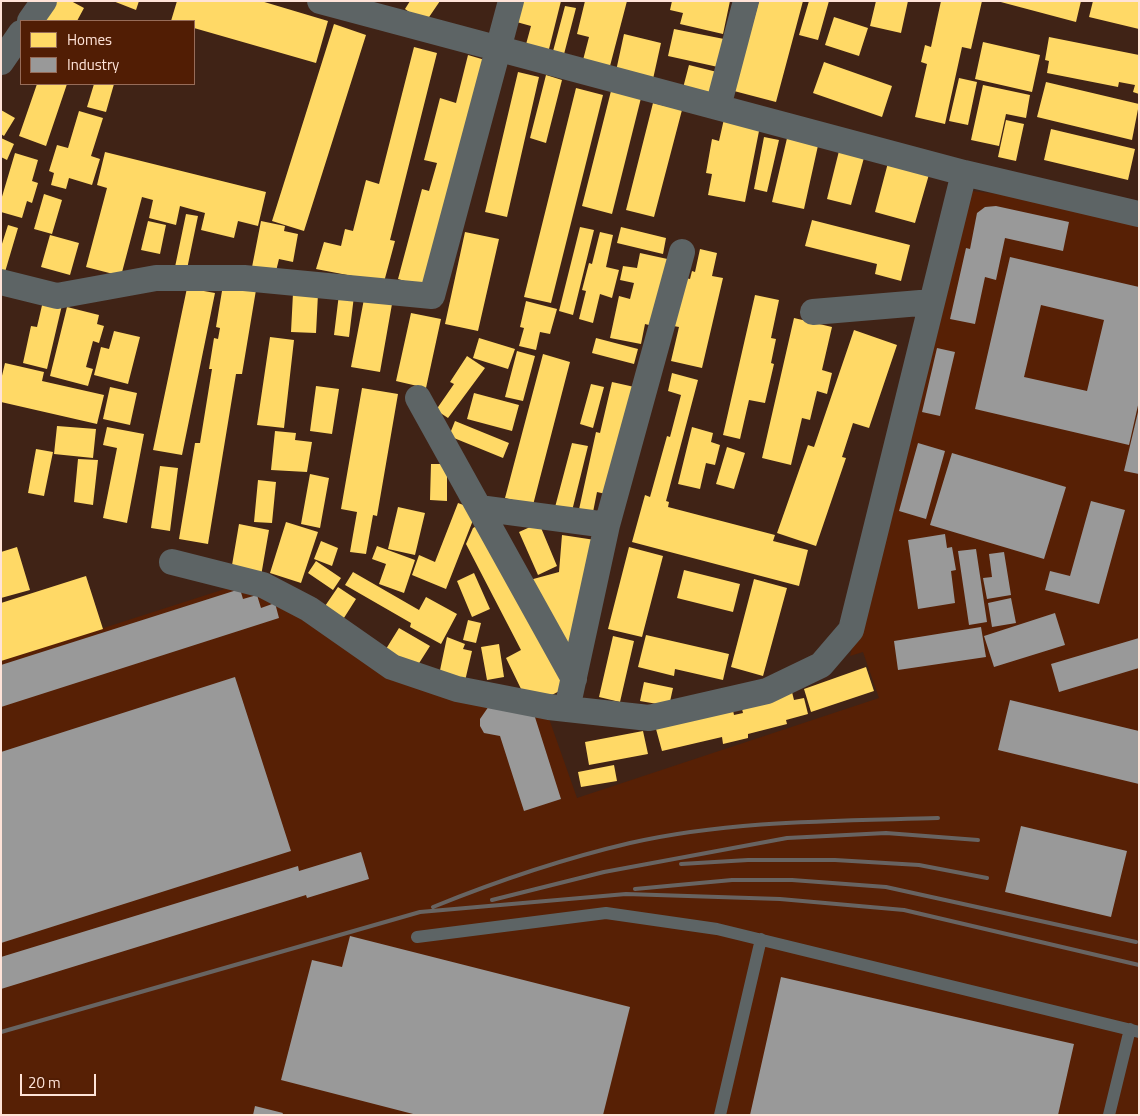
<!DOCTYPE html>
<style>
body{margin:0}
#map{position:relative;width:1140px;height:1116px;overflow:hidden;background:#402316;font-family:"Titillium Web",sans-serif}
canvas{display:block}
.frame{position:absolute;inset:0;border:2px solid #ffe3d8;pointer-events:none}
.legend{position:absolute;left:20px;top:20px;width:175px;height:65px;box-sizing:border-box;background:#511d04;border:1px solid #976c59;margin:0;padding:6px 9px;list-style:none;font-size:15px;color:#ffe3d8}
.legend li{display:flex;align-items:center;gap:10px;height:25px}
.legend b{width:25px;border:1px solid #976c59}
.scale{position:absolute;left:20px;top:1074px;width:76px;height:22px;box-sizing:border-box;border:2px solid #ffe3d8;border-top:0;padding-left:6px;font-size:15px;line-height:18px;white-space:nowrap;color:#ffe3d8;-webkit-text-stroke:4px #511d04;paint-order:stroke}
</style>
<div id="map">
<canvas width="1140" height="1116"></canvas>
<div class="frame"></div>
<ul class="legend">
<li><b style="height:14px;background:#ffd966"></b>Homes</li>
<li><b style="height:14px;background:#999"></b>Industry</li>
</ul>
<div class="scale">20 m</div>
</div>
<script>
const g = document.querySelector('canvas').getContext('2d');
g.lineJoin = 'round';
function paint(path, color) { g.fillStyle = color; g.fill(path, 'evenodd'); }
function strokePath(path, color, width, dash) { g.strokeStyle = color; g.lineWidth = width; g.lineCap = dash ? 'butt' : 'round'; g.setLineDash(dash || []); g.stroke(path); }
const built = new Path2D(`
 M972,191L1139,210V1115H1V661L228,588L281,601L410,685L547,713L577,798L879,698L863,652L850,656L944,306Z`);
const homes = new Path2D(`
 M54,1H71L84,8L77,21H44Z
 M113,1H139L136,10Z
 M177,1H261L328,21L316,63L194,28V21H171Z
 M410,1H440L425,23L405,9Z
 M519,1H561L548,53L525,48L531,26L513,21Z
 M585,1H627L610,66L583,60L589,37L577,34Z
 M672,1H730L723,34L680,24L683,13L670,10Z
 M759,1H803L776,102L734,91Z
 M809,1H829L818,40L799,35Z
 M876,1H908L901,33L870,26Z
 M941,1H982L971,49L962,47L945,124L915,117L927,64L921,62L925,45L931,47Z
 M997,1H1081L1076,22Z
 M1093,1H1139V29L1089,17Z
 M565,6L576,8L563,58L552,55Z
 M834,17L868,28L859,56L825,45Z
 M334,24L366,35L304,231L272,221Z
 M674,29L724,39L718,67L668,56Z
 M624,34L661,43L653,79L616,71Z
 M1049,37L1139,55V94L1133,92L1135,85L1119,82L1118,87L1047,73L1049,61L1045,60Z
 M983,42L1040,55L1032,92L975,79Z
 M414,47L437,53L390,240L395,241L384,282L316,269L324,242L341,246L345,229L353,231L366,180L379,184Z
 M468,55L485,60L425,287L398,279L422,189L429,191L437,163L424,160L440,98L456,103Z
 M824,62L892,86L882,117L813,93Z
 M689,65L717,72L711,95L683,88Z
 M518,72L539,77L507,217L485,212Z
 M546,75L562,80L546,143L530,138Z
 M959,78L977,82L968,125L949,121Z
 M1046,82L1139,104L1132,140L1037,117Z
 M37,84H67L46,146L19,136Z
 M94,84H114L106,112L87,107Z
 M983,85L1030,95L1026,118L1006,114L999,146L971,140Z
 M576,88L603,95L551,303L524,297Z
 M611,91L641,98L612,214L582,206Z
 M653,103L682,110L654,217L626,210Z
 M1,110L15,118L4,136L1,134Z
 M79,111L103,118L91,156L100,159L92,185L69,178L66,189L51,185L54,173L49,171L57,145L68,148Z
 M724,119L760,126L745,202L708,195L712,174L706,173L712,139L719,141Z
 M1006,120L1024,124L1016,161L998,157Z
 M1051,129L1135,149L1128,180L1044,160Z
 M788,134L819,141L804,209L772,202Z
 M764,137L779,140L767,192L754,189Z
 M1,138L14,144L7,160L1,157Z
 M840,147L865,154L851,205L827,199Z
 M105,152L266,192L258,226L238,221L234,238L201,230L205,213L180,206L176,225L149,218L153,200L142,197L121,276L86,267L107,188L97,185Z
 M15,153L38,160L32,181L38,183L32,203L27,201L22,218L1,212V200Z
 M889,159L930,171L915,223L875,212Z
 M44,194L62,200L52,234L34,229Z
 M186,214L198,216L187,269L175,267Z
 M812,220L910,245L901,281L875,274L877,264L805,246Z
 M148,221L166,225L160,254L141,250Z
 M261,221L285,226L284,231L298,234L293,262L279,259L276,271L252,267Z
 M8,225L18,228L5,272L1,271V247Z
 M580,227L594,230L573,315L559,311Z
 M621,227L666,238L663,254L617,243Z
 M465,232L499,239L478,331L445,324Z
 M600,232L613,235L606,267L619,270L612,298L600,294L593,323L579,319L586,291L582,290L589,263L592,264Z
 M50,235L79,243L70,275L41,267Z
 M700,249L717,253L712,276L723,278L702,368L671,361L679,327L668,325L677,276L690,279L692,271L695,272Z
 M640,253L672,260L653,326L645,324L641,344L610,338L619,296L630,299L634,283L620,280L623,266L637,268Z
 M223,285L256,290L242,374H236L208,544L179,539L195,443H200L212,369H209L214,338L218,339L220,328L216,327Z
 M187,288L215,293L182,455L153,450Z
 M293,293L318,294L316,333L291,332Z
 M339,294L354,296L349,337L334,335Z
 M755,295L779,300L771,338L776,339L771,363L774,364L765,403L749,400L740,439L723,435Z
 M364,299L392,304L380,372L351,367Z
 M43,301L62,305L47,369L23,363L31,326L37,327Z
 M526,301L557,309L550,334L540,332L536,350L519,346L524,328L520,327Z
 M67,307L99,315L97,324L104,326L99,343L93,341L86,367L93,369L88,386L50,376Z
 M411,313L441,319L426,388L396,381Z
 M794,318L832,327L822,370L832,373L827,394L817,391L810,420L802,418L791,465L762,458Z
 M854,330L897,345L869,428L853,423L842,457L846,458L816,546L777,533L808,445L814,447Z
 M114,331L140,337L128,384L94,375L101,347L109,349Z
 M270,337L294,340L284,428L257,425Z
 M479,338L515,349L508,369L473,358Z
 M596,338L638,349L634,364L592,353Z
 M517,351L535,356L523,401L505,397Z
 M543,354L570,362L533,505L505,498Z
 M467,356L485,368L448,418L436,410L454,384L450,382Z
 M5,363L44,372L42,381L104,395L97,424L1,402V380Z
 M672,373L698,380L666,501L669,502L668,507L775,535L773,541L808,550L799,586L632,542L645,495L650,497L667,436L670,437L681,395L668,391Z
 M612,382L639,388L610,495L597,492L592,517L578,514L596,432L600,433Z
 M591,384L604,387L593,428L580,424Z
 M316,386L339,389L332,434L310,431Z
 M110,387L137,393L130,425L103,419Z
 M362,388L398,394L377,516L373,515L366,554L350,552L357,512L341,509Z
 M474,393L519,405L512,431L467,419Z
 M455,421L509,443L503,458L449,436Z
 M57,426L96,429L93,458L54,454Z
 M107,427L144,434L127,523L103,518L117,448L103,445Z
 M692,427L713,433L711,442L720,445L715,465L706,463L700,489L678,484Z
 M275,431L296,433L295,440L312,442L307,472L271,470Z
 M572,443L588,446L571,515L554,511Z
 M727,447L745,453L734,489L716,484Z
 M36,449L53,452L44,496L28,493Z
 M78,459L98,460L93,505L74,502Z
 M431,464H447V501L430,500Z
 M160,466L178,468L170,531L151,528Z
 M310,474L329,478L320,528L301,524Z
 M258,480L276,482L272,523L254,522Z
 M458,503L477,510L446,589L412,575L419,555L435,562Z
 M398,507L425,513L415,555L388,549Z
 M286,522L318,532L301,583L270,573Z
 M484,522L569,686L548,697L523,693L506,658L521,650L466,544L473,528Z
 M539,523L557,566L538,575L519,532Z
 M239,524L269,530L261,576L231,571Z
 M562,535L595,540L581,655L562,656L526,581L559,572Z
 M321,541L338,548L332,566L314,559Z
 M377,546L415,560L404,593L379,584L386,564L372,559Z
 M17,547L30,590L1,598V552Z
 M629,547L663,556L642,637L608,629Z
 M316,561L341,578L333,590L308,573Z
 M684,570L740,584L733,612L677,598Z
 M353,572L419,610L426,597L457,614L441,644L410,627L411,623L345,585Z
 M474,573L490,609L472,617L457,581Z
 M86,576L103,629L1,661V603Z
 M754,579L787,588L763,676L731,667Z
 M338,587L356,599L342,621L323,609Z
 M468,620L481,623L476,643L463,640Z
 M399,628L430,646L416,668L386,649Z
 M646,635L729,654L723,680L675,669L674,676L638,667Z
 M613,636L634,641L620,702L599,697Z
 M447,637L465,644L463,649L472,651L465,681L439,675Z
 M499,644L504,677L487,680L481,647Z
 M866,667L874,691L811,712L804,689Z
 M644,682L673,688L669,706L640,701Z
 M792,692L794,700L804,698L808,714L786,720L787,724L748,734V738L723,744L722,737L662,751L656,729L732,706L734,715L743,713L741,705Z
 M643,731L648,754L589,765L585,742Z
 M614,765L617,781L581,787L578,772Z`);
const industry = new Path2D(`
 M996,206L1069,222L1063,251L1005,238L996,280L985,277L975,324L950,319L966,248L970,249L977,213L985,207Z
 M1010,257L1139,287V401L1129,445L975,409ZM1041,305L1104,320L1087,391L1024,377Z
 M937,348L955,352L940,416L922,412Z
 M1138,412H1139V474L1124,471Z
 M918,443L945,451L926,519L899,511Z
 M952,453L1066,487L1044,559L930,525Z
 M1091,501L1125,510L1099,604L1045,590L1050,571L1070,576Z
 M945,534L947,548L952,547L956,570L951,571L955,603L918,609L908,540Z
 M976,549L987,622L969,625L958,551Z
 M1004,552L1011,595L987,599L983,578L992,577L989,554Z
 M240,589L243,599L257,595L261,608L275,603L279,618L1,707V665Z
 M1011,598L1016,623L992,627L988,603Z
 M1055,613L1065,645L994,667L984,636Z
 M981,627L986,657L898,670L894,641Z
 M1139,638V668L1059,692L1051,664Z
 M235,677L291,851L1,943V752Z
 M1010,700L1139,731V784L998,750Z
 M489,706L534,714L561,799L524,811L500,736L484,733L480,726V719Z
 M1021,826L1127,851L1111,917L1005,892Z
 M361,852L369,879L307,898L306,895L1,989V957L298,866L299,871Z
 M350,936L630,1007L603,1115H417L281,1080L312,960L342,967Z
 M781,977L1074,1044L1058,1115H750Z
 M255,1106L283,1113L282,1115H253Z`);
const service = new Path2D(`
 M417,937L606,913L717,929L1139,1032
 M720,1115L761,939
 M1109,1115L1130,1029`);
const minor = new Path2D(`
 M320,1L964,173L1139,214
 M30,21L44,1
 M1,62L21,33
 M718,107L746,1
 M1,282L57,296L156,278H244L432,296L511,1
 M813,312L932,302
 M418,398L574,679
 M479,508L607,525
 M172,562L263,585L309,609L392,667L457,689L549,707L649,718L767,691L821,665L851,630L964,173
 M567,709L607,525L682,252`);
const rail = new Path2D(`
 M681,864L748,860H835L919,865L987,878
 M635,889L732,880H792L886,887L1136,942
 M492,900L604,872L787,838L886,833L978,840
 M433,907C497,881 562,859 630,843C731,820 836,821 938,818
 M1,1032L420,912L626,894L780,899L904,910L1139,965`);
paint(built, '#572005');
paint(homes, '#ffd966');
paint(industry, '#999');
strokePath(service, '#5d6465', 12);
strokePath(minor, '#5d6465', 26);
strokePath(rail, '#686462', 4);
</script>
